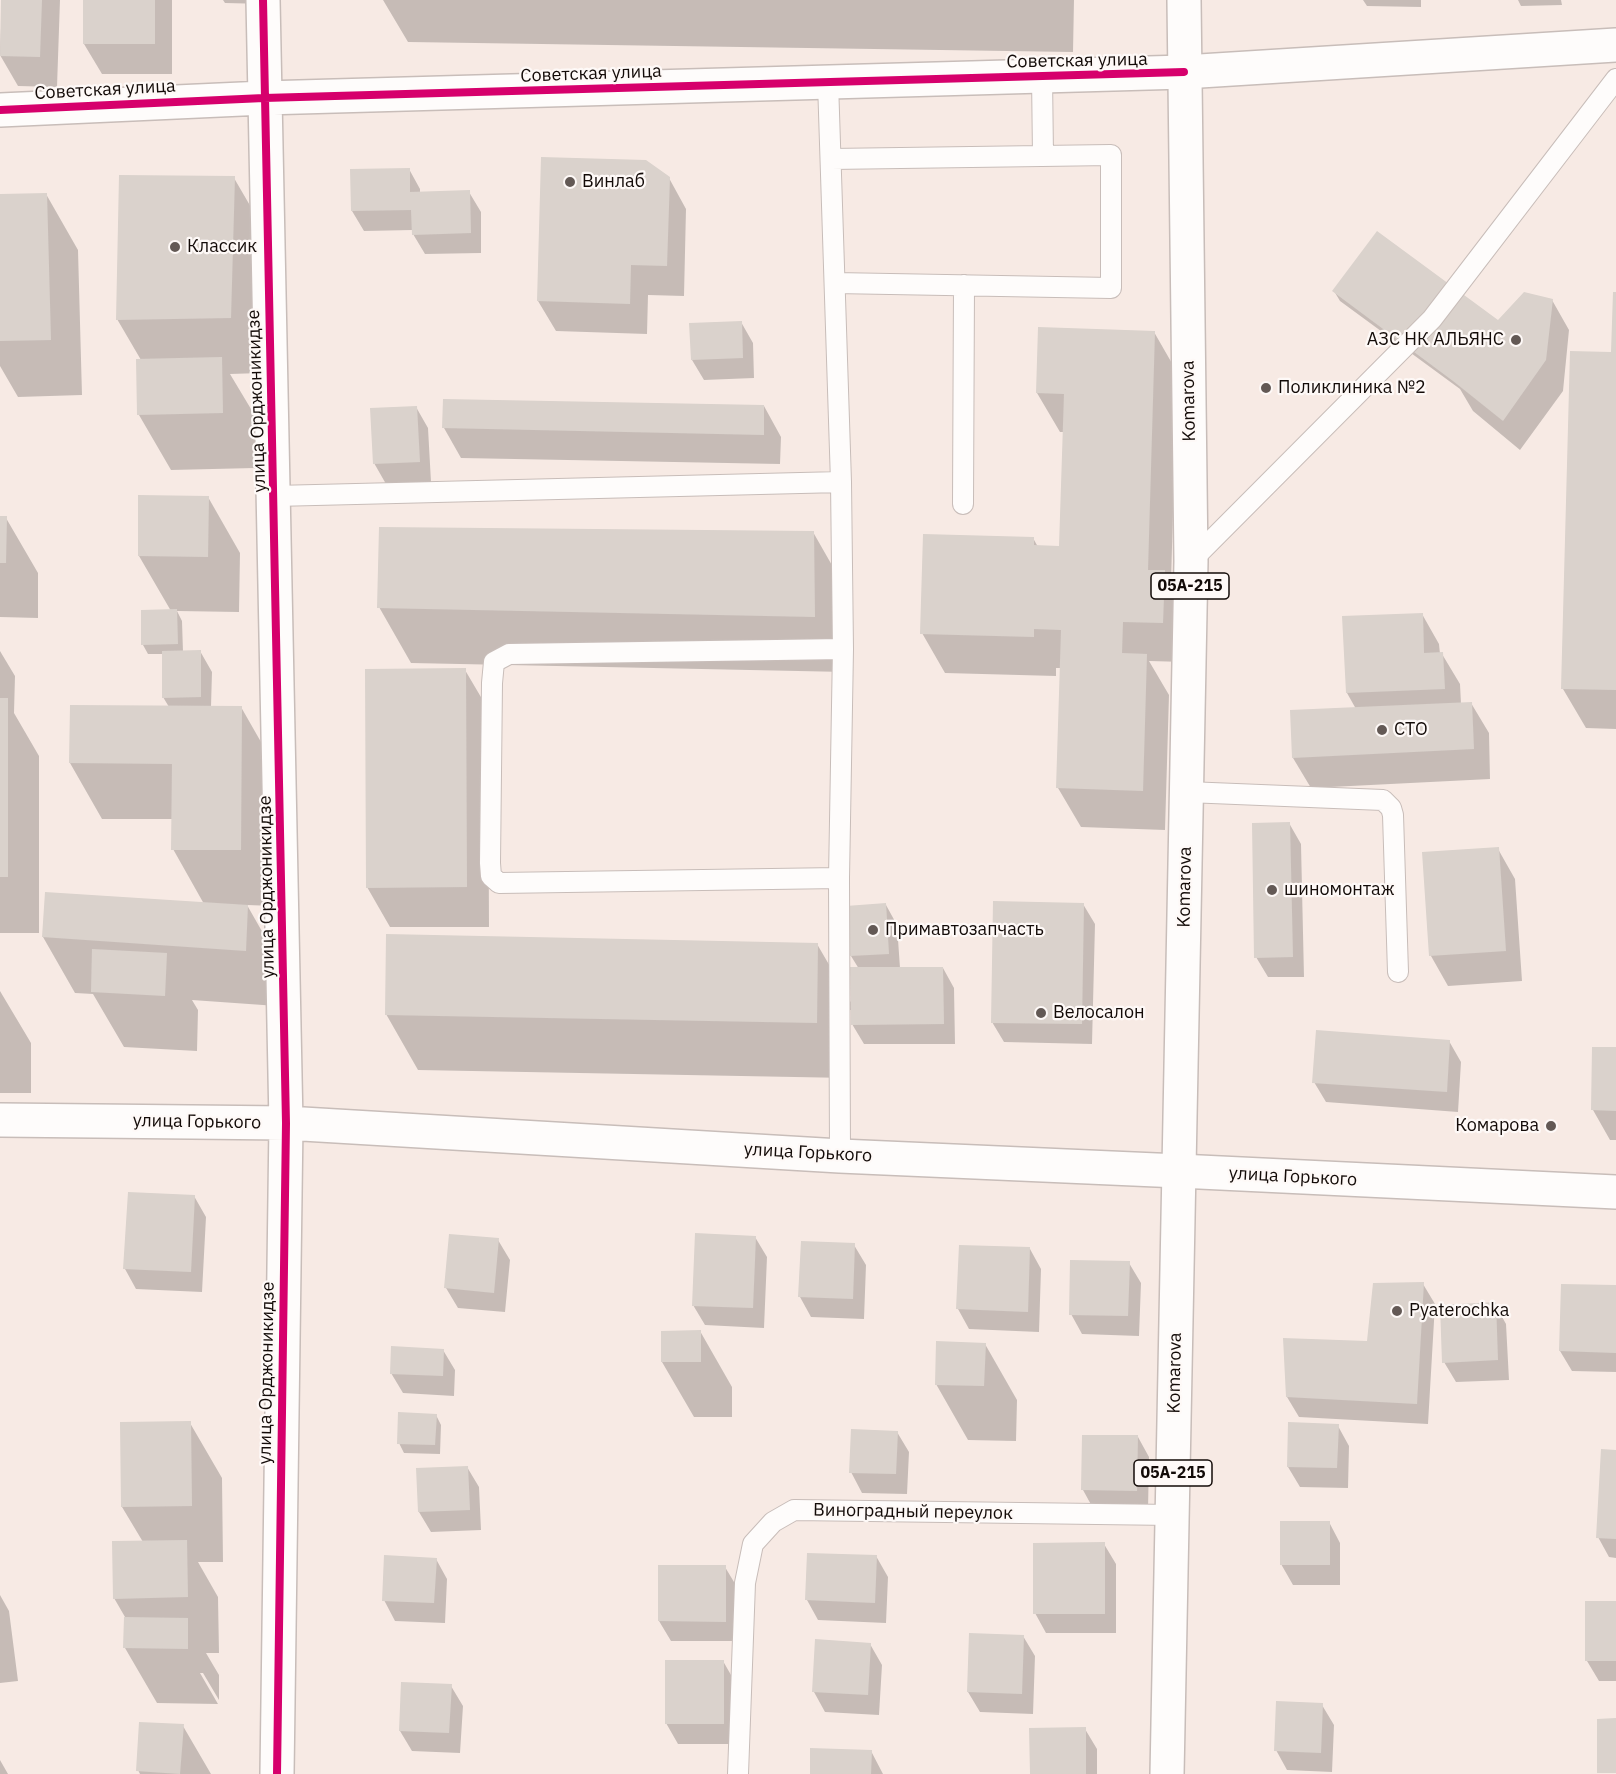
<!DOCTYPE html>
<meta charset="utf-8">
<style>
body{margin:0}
canvas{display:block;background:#f7eae4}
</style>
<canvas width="1616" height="1774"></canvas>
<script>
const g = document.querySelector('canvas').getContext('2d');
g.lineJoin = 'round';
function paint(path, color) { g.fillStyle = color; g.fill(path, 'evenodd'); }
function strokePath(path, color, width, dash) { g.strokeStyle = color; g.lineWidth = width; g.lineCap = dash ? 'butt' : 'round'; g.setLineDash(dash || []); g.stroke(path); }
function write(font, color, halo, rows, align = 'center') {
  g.font = font + ' "IBM Plex Sans",sans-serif'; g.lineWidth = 4.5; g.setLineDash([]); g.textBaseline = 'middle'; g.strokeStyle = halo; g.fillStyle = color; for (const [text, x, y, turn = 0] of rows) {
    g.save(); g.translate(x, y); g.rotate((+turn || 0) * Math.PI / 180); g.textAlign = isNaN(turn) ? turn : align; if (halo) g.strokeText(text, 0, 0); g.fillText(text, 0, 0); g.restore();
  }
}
const shadow = new Path2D(`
 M2,0H60L57,87L18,86L0,55Z
 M84,0H172V74H102L84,44Z
 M223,0H265V4L225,3Z
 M383,0H1074L1073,52L408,42Z
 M1363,0H1421V7L1367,6Z
 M1518,0H1561L1562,5L1521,6Z
 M409,169L420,189V193L469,192L481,212V253L425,254L413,234V230L364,231L352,211Z
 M234,178L266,233L262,373L230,374L254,414L255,468L171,470L139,415L141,360L117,319Z
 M669,178L686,209L684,296L648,295L647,334L556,331L538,301Z
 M46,194L78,250L82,395L18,397L0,366V196Z
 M1334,291L1498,322L1552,300L1569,330L1563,391L1520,450L1473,411L1460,389L1340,301Z
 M1616,294V729L1586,728L1563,689L1613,354Z
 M741,322L753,343L754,378L704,380L692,360Z
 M1154,332L1177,372L1171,582L1187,611L1185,662L1149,661L1169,695L1165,830L1081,827L1058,788L1062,668H1056V676L945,673L922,633L1033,538L1038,547L1061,548L1065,432H1060L1037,393Z
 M764,406L781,437L780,464L461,458L444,428Z
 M416,407L428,428L431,482L386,484L374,463Z
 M208,497L240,553L239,612L177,611L182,621L183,652L200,651L212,672L211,707H241L273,763V906L247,905L280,963L277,1006L192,1000L198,1010L197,1051L124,1047L93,994L75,993L43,937L204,904L173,849V819H102L70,763L71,706L169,707L163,697L164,654H148L143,645L171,611L139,556Z
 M0,518H6L38,573V618L0,617Z
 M813,532L845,588L846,672L411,663L379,607Z
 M1422,614L1439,644L1440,654H1442L1460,684L1461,704L1471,703L1489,733L1490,779L1311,788L1293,758L1356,709L1347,693L1344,617Z
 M0,651L15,676L14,713L39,756V933H0Z
 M465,670L488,709L489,927H390L367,887Z
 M1289,823L1301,844L1304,977H1268L1256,957Z
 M1498,849L1515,879L1522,981L1448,986L1431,956L1424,854Z
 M1083,904L1095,924L1092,1044L1004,1042L992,1022Z
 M886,905L897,925L900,968H943L954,988L955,1044H864L852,1024V1010H849L848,1078L418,1070L386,1014L817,944L852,1004L859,969L851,956Z
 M0,991L31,1043V1093H0Z
 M1449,1041L1461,1062L1458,1112L1326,1102L1314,1082Z
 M1616,1049V1140H1610L1593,1110Z
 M194,1196L206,1217L202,1292L136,1289L125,1269Z
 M755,1237L767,1257L764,1328L705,1325L693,1305Z
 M498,1240L510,1260L505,1312L458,1308L446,1288Z
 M854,1245L866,1265L864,1319L811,1317L800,1297Z
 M960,1246L1030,1249L1041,1269L1039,1332L969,1329L958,1309Z
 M1129,1263L1141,1283L1139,1336L1082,1334L1071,1314Z
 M1423,1284L1435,1304L1428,1424L1299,1417L1287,1397L1368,1343Z
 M1616,1287V1372L1572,1371L1560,1351Z
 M1495,1304L1506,1324L1509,1380L1456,1382L1444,1362Z
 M700,1331L732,1387V1417H694L662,1362Z
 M985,1344L1017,1400L1016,1441L968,1440L936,1384Z
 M443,1350L455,1370L454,1396L403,1393L391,1373Z
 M436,1415L441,1425L440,1454L404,1453L399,1443Z
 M190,1423L222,1478L223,1562H198L218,1597L219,1653H206L219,1675V1700L203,1673H200L218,1704L157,1703L125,1648V1617L114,1598L143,1542L122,1507Z
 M1338,1426L1349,1446L1348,1488L1300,1487L1288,1467Z
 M897,1432L909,1452L907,1494L862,1493L851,1472Z
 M1138,1437L1149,1457L1148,1511L1094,1510L1083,1490Z
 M1616,1451V1558L1609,1557L1598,1537Z
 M467,1467L479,1487L481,1530L431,1532L419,1512L418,1469Z
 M1329,1522L1340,1543V1585H1293L1281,1564Z
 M1104,1544L1116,1564V1633H1046L1035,1613Z
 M876,1556L888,1577L886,1623L818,1620L807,1600Z
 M436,1559L447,1579L445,1623L395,1621L384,1600Z
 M725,1567L737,1587V1641H671L659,1621Z
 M0,1595L9,1611L18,1681L0,1683Z
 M1616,1603V1681H1599L1587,1661Z
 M1023,1636L1035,1656L1033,1714L980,1712L968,1692Z
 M870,1644L882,1665L879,1715L825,1712L814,1692Z
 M723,1661L735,1682V1744H678L666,1723Z
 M451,1686L463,1706L460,1753L412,1751L400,1731Z
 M1322,1705L1334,1725L1332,1772L1287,1770L1276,1750Z
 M183,1726L211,1774H140L138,1770Z
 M1085,1729L1097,1749V1774H1031Z
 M871,1751L883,1774H811Z
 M0,1760L8,1774H0Z`);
const building = new Path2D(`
 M1,0H42L40,57L0,56Z
 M83,0H155V44H83Z
 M541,157L646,160L670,177L667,266L631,265L630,304L537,301Z
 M410,168V192L470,190L471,233L412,235L411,210L351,211L350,169Z
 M119,175L235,176L231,318L116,320Z
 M47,193L51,340L0,341V194Z
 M1377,231L1498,320L1524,292L1553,299L1546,360L1503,421L1453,381L1332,291Z
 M1613,292H1616V690L1561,689L1570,351L1611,352Z
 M742,321L743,358L691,360L689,323Z
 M1038,327L1155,331L1148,570H1165L1163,623L1123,622L1122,653L1147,654L1143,791L1056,788L1061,630L1034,629V637L920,634L923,534L1034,537V545L1059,546L1064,394L1036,393Z
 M222,357L223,413L137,415L136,359Z
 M443,399L764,405V435L442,428Z
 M417,406L420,462L373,464L370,408Z
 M138,495L209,496L208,557L138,556Z
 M0,516H7L6,563H0Z
 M379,527L814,531L815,617L377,608Z
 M177,609L178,644L141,645V610Z
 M1423,613L1424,653L1443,652L1445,689L1346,693L1342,616Z
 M201,650V697L162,698V651Z
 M466,668L467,887L366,888L365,669Z
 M0,698H8V877H0Z
 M1472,702L1474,749L1292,758L1290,710Z
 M70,705L242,706L241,850H171L172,764L69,763Z
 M1290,822L1293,957L1254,958L1252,823Z
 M1499,847L1506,951L1429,956L1422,852Z
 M45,892L248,905L246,951L42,937Z
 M993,901L1084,903L1082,1024L991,1023Z
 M886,903L889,954L850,956L846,906Z
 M386,934L818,943L817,1023L385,1015Z
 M92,949L167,953L165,996L91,992Z
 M850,967H943L944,1024L851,1025Z
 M1316,1030L1450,1040L1447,1092L1312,1083Z
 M1592,1047H1616V1111L1591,1110Z
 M128,1192L195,1195L191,1272L123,1269Z
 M695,1233L756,1236L753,1308L692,1306Z
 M449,1234L499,1238L494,1293L444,1288Z
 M801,1241L855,1243L853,1299L798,1297Z
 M959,1245L1030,1247L1028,1312L956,1309Z
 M1070,1260L1130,1261L1128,1316L1069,1315Z
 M1424,1282L1417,1404L1286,1397L1283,1338L1367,1341L1373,1283Z
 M1561,1284L1616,1285V1353L1559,1351Z
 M1496,1302L1498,1360L1442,1363L1440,1305Z
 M701,1330V1362H661V1331Z
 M936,1341L986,1343L984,1386L935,1385Z
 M391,1346L444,1349L443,1376L390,1374Z
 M398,1412L437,1414L435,1445L397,1444Z
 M191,1421L192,1506L121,1507L120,1422Z
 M1288,1422L1339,1424L1337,1468L1287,1467Z
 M851,1429L898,1431L896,1474L849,1473Z
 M1082,1435H1138L1137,1491L1081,1490Z
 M1601,1449L1616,1450V1539L1596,1538Z
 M468,1466L470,1510L418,1512L416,1468Z
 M1280,1521H1330V1565H1280Z
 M187,1540L188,1597L113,1599L112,1541Z
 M1105,1542V1614H1033V1543Z
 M807,1553L877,1555L875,1603L805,1600Z
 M384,1555L437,1558L434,1603L382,1601Z
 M658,1565H726V1622L658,1621Z
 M1585,1601H1616V1661H1585Z
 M124,1617L188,1618V1649L123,1648Z
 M969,1633L1024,1635L1022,1694L967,1692Z
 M815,1639L871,1643L868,1695L812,1692Z
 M665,1660H724V1724H665Z
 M401,1682L452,1684L449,1733L399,1731Z
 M1276,1701L1323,1703L1321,1753L1274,1751Z
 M1616,1718V1773H1597V1719Z
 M139,1722L184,1724L180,1774L136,1771Z
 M1086,1727V1774H1030L1029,1728Z
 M810,1748L872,1750L871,1774H810Z`);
const service = new Path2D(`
 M1042,76L1043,156
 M828,82L841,482L843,649L839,878L840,1156
 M831,159L1111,155V288L835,283
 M275,496L841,482
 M963,504L964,285
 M1191,561L1432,319L1616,79
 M1187,792L1383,800L1391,808L1393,815L1398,972
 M839,878L499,883L491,876L490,863L492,683L494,662L509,654L843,649
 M738,1774L745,1583L753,1544L773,1522L794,1510L1172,1515`);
const minor = new Path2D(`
 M263,0L286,1123L277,1774
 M0,110L264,98L1184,72
 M0,1120L286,1123L840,1156L1179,1171`);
const secondary = new Path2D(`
 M1184,72L1616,45
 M1179,1171L1616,1192`);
const trunk = new Path2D(`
 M1167,1774L1191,561L1184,0`);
const cycleway = new Path2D(`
 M263,0L286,1123L277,1774
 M0,110L264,98L1184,72`);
const markers = [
 [570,182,6,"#635955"],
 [175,247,6,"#635955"],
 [1516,340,6,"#635955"],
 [1266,388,6,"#635955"],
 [1382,730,6,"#635955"],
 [1272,890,6,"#635955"],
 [873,930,6,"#635955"],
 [1041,1013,6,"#635955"],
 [1551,1126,6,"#635955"],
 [1397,1311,6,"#635955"]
];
const shields = [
 [1190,586,78],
 [1173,1473,78]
];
const shieldNames = [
 ["05А-215",1190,586],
 ["05А-215",1173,1473]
];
const streetNames = [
 ["Советская улица",1077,61,-1],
 ["Советская улица",591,74,-2],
 ["Советская улица",105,90,-3],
 ["улица Орджоникидзе",257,401,-92],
 ["Komarova",1189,401,-91],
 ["улица Орджоникидзе",267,887,-91],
 ["Komarova",1185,887,-89],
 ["улица Горького",197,1122,1],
 ["улица Горького",808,1153,3],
 ["улица Горького",1293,1177,3],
 ["улица Орджоникидзе",267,1373,-89],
 ["Komarova",1175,1373,-89],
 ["Виноградный переулок",913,1512,1]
];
const poiNames = [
 ["Винлаб",582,182],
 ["Классик",187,247],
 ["АЗС НК АЛЬЯНС",1504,340,"right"],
 ["Поликлиника №2",1278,388],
 ["СТО",1394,730],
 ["шиномонтаж",1284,890],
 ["Примавтозапчасть",885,930],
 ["Велосалон",1053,1013],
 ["Комарова",1539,1126,"right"],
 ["Pyaterochka",1409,1311]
];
paint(shadow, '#0003');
paint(building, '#dad2cc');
strokePath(service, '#c8bdb9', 22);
strokePath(minor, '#c8bdb9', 36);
strokePath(secondary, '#c8bdb9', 36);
strokePath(trunk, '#c8bdb9', 36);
strokePath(service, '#fefcfb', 20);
strokePath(minor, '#fefcfb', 33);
strokePath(secondary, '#fefcfb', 33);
strokePath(trunk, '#fefcfb', 33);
strokePath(cycleway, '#d6006c', 8);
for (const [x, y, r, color] of markers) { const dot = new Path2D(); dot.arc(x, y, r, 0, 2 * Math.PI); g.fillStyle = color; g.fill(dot); strokePath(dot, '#fef9f7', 2); }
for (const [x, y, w] of shields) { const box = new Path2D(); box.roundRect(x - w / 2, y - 13, w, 26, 4.5); g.fillStyle = '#fef9f7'; g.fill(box); strokePath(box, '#130b08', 1.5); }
write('bold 16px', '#130b08', null, shieldNames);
write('18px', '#130b08', '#fef9f7', streetNames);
write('18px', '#130b08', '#fef9f7', poiNames, 'left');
</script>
